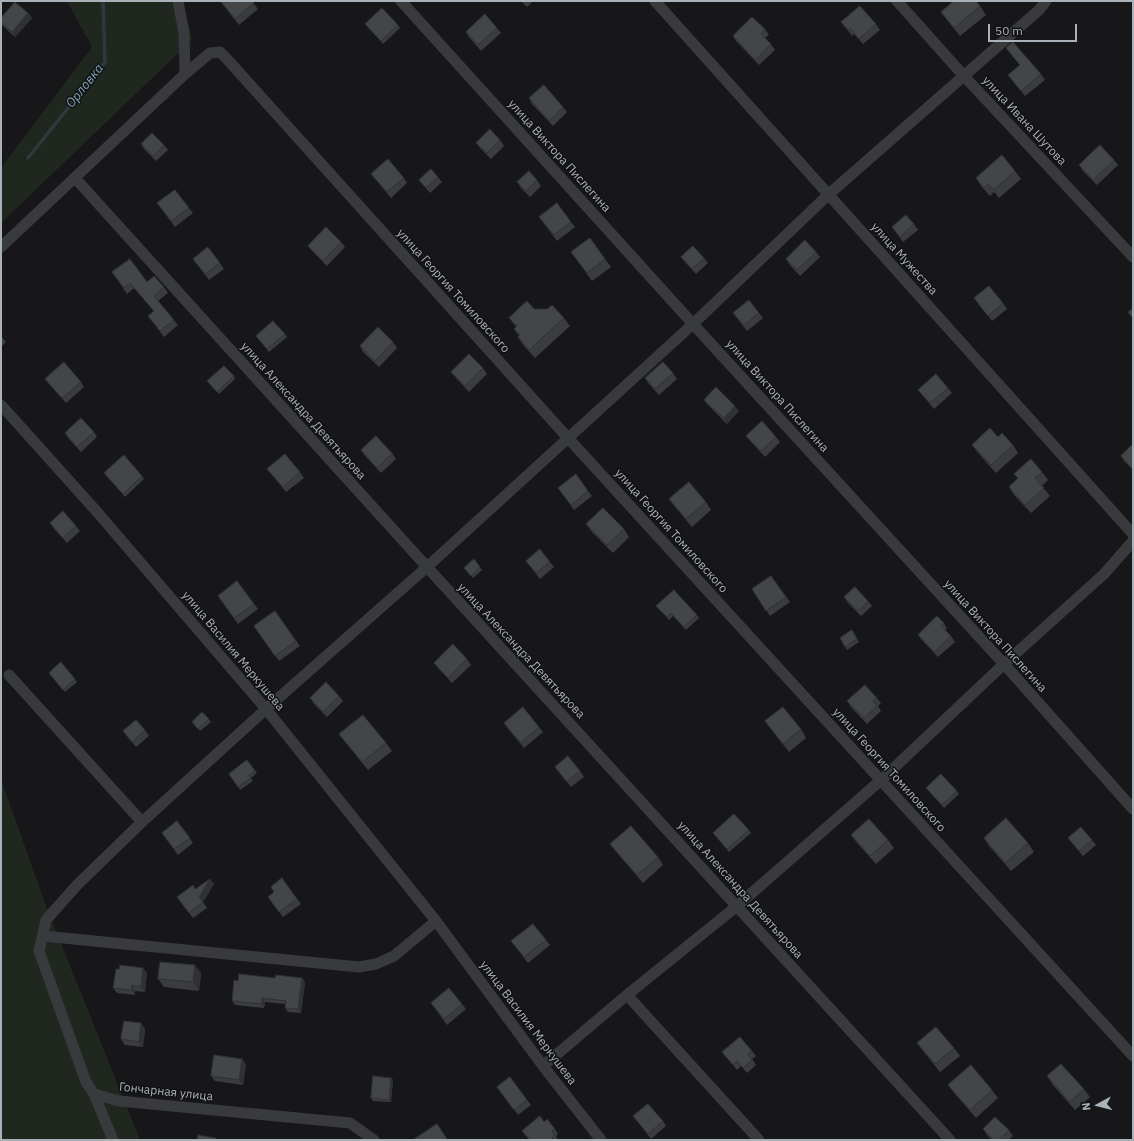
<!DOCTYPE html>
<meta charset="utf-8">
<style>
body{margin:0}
#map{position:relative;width:1134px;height:1141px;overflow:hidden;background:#171719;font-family:"IBM Plex Sans",sans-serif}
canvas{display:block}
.frame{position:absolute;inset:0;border:2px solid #a9b1b9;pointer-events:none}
.north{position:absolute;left:1078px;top:1085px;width:40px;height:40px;-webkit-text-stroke:3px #121214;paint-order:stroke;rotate:263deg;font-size:11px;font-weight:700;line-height:16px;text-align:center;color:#a9b1b9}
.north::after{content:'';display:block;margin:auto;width:14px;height:18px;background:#a9b1b9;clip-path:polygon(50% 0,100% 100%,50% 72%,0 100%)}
.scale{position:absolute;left:988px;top:24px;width:89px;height:18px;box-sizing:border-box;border:2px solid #a9b1b9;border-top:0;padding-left:5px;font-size:12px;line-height:14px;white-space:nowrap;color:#a9b1b9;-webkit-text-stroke:3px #121214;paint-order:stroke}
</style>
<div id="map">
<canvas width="1134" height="1141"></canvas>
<div class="frame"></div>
<div class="north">N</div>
<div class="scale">50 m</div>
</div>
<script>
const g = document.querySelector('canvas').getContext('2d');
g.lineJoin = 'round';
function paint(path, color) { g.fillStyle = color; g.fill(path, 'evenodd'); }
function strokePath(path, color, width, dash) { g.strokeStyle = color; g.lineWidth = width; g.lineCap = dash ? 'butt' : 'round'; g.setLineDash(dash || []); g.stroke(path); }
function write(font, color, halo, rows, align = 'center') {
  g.font = font + ' "IBM Plex Sans",sans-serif'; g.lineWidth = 3; g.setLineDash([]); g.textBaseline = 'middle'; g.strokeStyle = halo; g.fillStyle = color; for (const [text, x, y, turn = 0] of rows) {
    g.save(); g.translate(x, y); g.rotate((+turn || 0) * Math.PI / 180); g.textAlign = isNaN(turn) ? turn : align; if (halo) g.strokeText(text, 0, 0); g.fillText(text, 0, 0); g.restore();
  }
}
const green = new Path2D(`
 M67,1H183L192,40L1,223V168L92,47Z
 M1,779L46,906L140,1140H1Z`);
const stream = new Path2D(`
 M28,158L105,62L103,1`);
const minor = new Path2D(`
 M401,1L693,324L1004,664L1133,809
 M655,1L1133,534
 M897,1L963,75L1133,257
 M185,74L210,53L220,52L227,59L568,438L1133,1056
 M75,178L427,567L950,1140
 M1,247L185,74L184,33L178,1
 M1,405L98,513L266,709L436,921L543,1066L601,1140
 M9,675L142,822
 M43,936L359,967L376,964L394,956L436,921
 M627,995L759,1140
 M543,1066L627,995L737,906L881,780L1004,664L1104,574L1133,541
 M94,1094L113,1140
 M374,1140L350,1123L119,1101L94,1094L86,1082L39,951L46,920L77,885L142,822L266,709L427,567L693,324L829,194L1039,10L1046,1`);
const wall = new Path2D(`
 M252,1L258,9L239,25L221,2Z
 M521,1H533L527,7Z
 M980,6L986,15L960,36L947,20L941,12Z
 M28,13L32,18L15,37L3,26L1,24V18Z
 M841,22L876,24L880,30L863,44L854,34L852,36Z
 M365,24L398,25L400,28L383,44Z
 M497,28L501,33L481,51L469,37L466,32Z
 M765,29L769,35L765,38L771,44L775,50L759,65L736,41L733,36Z
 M1006,48L1041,74L1045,80L1025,96L1008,75L1020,65Z
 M529,98L563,107L567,112L553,126L532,104Z
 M500,140L504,146L491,159L480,148L476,143Z
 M141,144L164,145L168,150L156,161L144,149Z
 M1114,160L1118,165L1097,185L1083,171L1079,165Z
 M1015,171L1021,179L999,198L994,192L990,196L981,186L976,178Z
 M371,174L404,178L407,183L391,198L375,179Z
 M438,177L442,182L430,193L423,185L419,180Z
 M537,180L541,186L530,197L521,188L517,182Z
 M175,190L193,213L175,227L157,203Z
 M539,217L571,222L575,227L557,241Z
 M914,224L918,230L903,242L892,227Z
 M341,242L345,247L327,266L312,251L308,246Z
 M571,252L605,259L611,267L592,281Z
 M816,252L820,257L800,276L789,264L786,259Z
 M681,257L704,258L708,263L696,274L685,262Z
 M193,259L220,263L224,269L209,280Z
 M112,272L147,282L164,287L168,293L158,301L178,325L164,337L148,316L154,311L134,288L127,294Z
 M974,298L1003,303L1007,309L992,321Z
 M534,309L564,318L570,326L535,358L523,345L518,337L519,336L514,329L516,327L509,318Z
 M733,313H759L763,318L747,331Z
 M285,334L287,337L269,352L256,336Z
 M1,336L6,342L1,347Z
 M393,342L397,348L379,367L363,352L360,346Z
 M483,368L487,374L469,392L455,377L451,372Z
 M673,373L677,379L659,395L649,384L645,378Z
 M234,376L235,379L219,394L207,381Z
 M45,379L81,382L84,387L66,403L49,384Z
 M948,388L952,393L934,409L922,395L918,390Z
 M704,400L739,411L727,424L708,405Z
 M94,432L97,437L81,452L68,438L65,433Z
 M746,436L776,437L780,442L765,457L750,441Z
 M998,437L1013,445L1018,453L996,473L978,453L972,445Z
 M1133,444V470L1124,461L1121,456Z
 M361,450L392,453L396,459L381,473L365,456Z
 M267,469L300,472L304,478L286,492Z
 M1042,472L1048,480L1042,486L1050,496L1031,513L1014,495L1009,487L1018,478L1014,474Z
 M104,473L142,476L144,479L125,497Z
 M558,488L588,491L592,496L574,510Z
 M669,499L706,502L711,510L692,527L675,507Z
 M50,523L76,526L80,531L67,543L54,529Z
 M586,524L624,529L629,537L613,553L592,532Z
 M526,561L550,562L554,567L540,579Z
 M480,567L482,570L473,578L464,568Z
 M771,576L790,602L770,616L752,589Z
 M237,581L258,609L238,624L218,596Z
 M844,597L868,601L872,606L861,616L848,603Z
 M656,606L697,615L699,618L686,630L673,616L669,620Z
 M275,611L300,646L279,661L254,626Z
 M944,623L947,629L945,631L951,636L955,642L938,657L922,640L918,635Z
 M852,630L859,642L847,650L840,638Z
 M467,659L471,665L452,683L438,668L434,663Z
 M49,673L75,679L77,682L65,692Z
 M339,696L343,701L327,717L314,704L310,698Z
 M877,698L881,703L878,706L881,711L867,724L851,707L847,701Z
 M209,719L211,722L200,731L192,722Z
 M765,721L801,729L806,738L789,752Z
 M504,723L539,727L543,732L524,748L508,729Z
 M145,730L149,736L136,747L123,731Z
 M339,734L386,743L392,751L368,770L345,742Z
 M247,760L257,773L251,778L253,781L240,790L229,774Z
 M555,767L580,771L584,777L571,787Z
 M926,788L957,791L959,794L944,808Z
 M177,821L193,843L178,855L162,833Z
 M749,830L751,833L729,852L713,833Z
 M851,835L888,840L894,848L876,864L857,843Z
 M984,838L1028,843L1034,852L1011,871L989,846Z
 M1068,838L1092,840L1096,845L1083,856Z
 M610,844L658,857L663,865L643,883L616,852Z
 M282,878L301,904L283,917L268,897L274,892Z
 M210,879L214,884L203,902L207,908L193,918L177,897L195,889Z
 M546,940L550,945L528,963L511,941Z
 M147,973L145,992L135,991V995L117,993L113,988Z
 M201,973L199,991L164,987L158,979Z
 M275,978H302L305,982L301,1013L288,1012L285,1008L286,1004L265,1002L264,1008L235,1005L232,1001L238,981Z
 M431,1003L462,1004L466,1009L447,1025Z
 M141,1023L145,1029L143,1047L125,1045L121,1039Z
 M917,1043L954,1048L960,1056L940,1072L923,1051Z
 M752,1051L756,1056L752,1059L756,1065L747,1073L741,1066L737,1070L722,1052Z
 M242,1059L246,1065L243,1085L215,1081L211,1076Z
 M1047,1076L1084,1089L1090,1097L1075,1110L1053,1085Z
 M510,1077L531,1105L518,1115L497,1087Z
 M391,1078L393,1080L391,1102L373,1101L371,1098Z
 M948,1085L992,1090L998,1098L976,1118L954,1093Z
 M633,1116L663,1121L666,1126L651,1139Z
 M555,1129L558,1134L556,1136L558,1140H530L522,1131Z
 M983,1129L1009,1130L1013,1136L1008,1140H992L987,1135Z`);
const shadedWall = new Path2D(`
 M28,13L32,18L15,37L12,32Z
 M735,406L739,411L727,424L724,418Z
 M210,879L214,884L203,902L199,897Z
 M195,965L201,973L199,991L193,982Z
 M143,968L147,973L145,992L141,987Z
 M302,978L305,982L301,1013L298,1009Z
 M132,985L135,991V995L131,990Z
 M262,998L265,1002L264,1008L262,1004Z
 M141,1023L145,1029L143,1047L139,1042Z
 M242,1059L246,1065L243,1085L239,1080Z
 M391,1078L393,1080L391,1102L389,1100Z`);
const building = new Path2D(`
 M222,1H252L254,3L235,19L221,2Z
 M954,1H976L980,6L954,28L941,12Z
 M15,2L28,13L12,32L1,22V18Z
 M860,6L876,24L859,39L850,28L848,30L841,22Z
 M382,8L398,25L381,41L365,24Z
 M485,14L497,28L478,45L466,32Z
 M752,17L765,29L761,34L771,44L755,60L733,36Z
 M1013,42L1041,74L1021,91L1008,75L1020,65L1006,48Z
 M544,85L563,107L549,121L529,98Z
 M490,129L500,140L487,153L476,143Z
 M152,133L164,145L153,156L141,144Z
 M1100,145L1114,160L1093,180L1079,165Z
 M1002,155L1015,171L994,190L988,184L984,188L976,178Z
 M388,159L404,178L387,192L371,174Z
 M431,169L438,177L426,188L419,180Z
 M529,171L537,180L526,191L517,182Z
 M175,190L189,208L171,221L157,203Z
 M557,203L571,222L554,235L539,217Z
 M906,215L914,224L900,237L892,227Z
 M326,227L341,242L323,261L308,246Z
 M590,238L605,259L587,273L571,252Z
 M805,240L816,252L797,270L786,259Z
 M693,246L704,258L692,269L681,257Z
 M208,247L220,263L205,274L193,259Z
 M130,259L147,282L154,276L164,287L154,296L174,320L160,331L148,316L154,311L130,283L124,288L112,272Z
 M989,286L1003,303L988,316L974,298Z
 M749,300L759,313L744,325L733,313Z
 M527,301L534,309H547L552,305L564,318L529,350L518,337L520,335L514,329L517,326L509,318Z
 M1133,309V318L1128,312Z
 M273,321L285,334L267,349L256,336Z
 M378,327L393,342L375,361L360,346Z
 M469,354L483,368L465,386L451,372Z
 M64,362L81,382L62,398L45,379Z
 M663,362L673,373L655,389L645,378Z
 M224,366L234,376L217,392L207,381Z
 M936,374L948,388L930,403L918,390Z
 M716,387L735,406L724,418L704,400Z
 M81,418L94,432L77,447L65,433Z
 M762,421L776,437L761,451L746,436Z
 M990,428L998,437L1002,433L1013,445L991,465L972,445Z
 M376,436L392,453L377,468L361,450Z
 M1133,444V469L1121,456Z
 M285,454L300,472L283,487L267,469Z
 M124,455L142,476L123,494L104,473Z
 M1031,459L1042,472L1035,478L1044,488L1025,505L1009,487L1018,478L1014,474Z
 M576,474L588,491L571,505L558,488Z
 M689,482L706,502L686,519L669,499Z
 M603,508L624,529L607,545L586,524Z
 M63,511L76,526L63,538L50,523Z
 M540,549L550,562L536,573L526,561Z
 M474,559L480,567L471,576L464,568Z
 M771,576L786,597L766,611L752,589Z
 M237,581L254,604L234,618L218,596Z
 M855,587L868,601L858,611L844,597Z
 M674,590L697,615L684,627L671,613L667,617L656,606Z
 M275,611L296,641L275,656L254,626Z
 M937,616L944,623L941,626L951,636L934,652L918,635Z
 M852,630L857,639L845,647L840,638Z
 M453,644L467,659L448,678L434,663Z
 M61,662L75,679L63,690L49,673Z
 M326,682L339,696L323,712L310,698Z
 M865,685L877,698L873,701L877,706L864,718L847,701Z
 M523,707L539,727L521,743L504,723Z
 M783,707L801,729L783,744L765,721Z
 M202,712L209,719L198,729L192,722Z
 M363,715L386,743L362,762L339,734Z
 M136,720L145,730L132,742L123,731Z
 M568,756L580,771L567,782L555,767Z
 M247,760L255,771L249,775L251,778L238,787L229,774Z
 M941,774L957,791L942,805L926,788Z
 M734,814L749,830L727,849L713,833Z
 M1006,818L1028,843L1005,863L984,838Z
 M869,819L888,840L870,856L851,835Z
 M177,821L190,838L174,849L162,833Z
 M631,826L658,857L637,875L610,844Z
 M1081,827L1092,840L1079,851L1068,838Z
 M282,878L297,899L279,912L268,897L274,892L271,887Z
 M210,879L199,897L203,902L189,913L177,897L193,885L195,889Z
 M533,924L546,940L524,957L511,941Z
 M160,962L195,965L193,982L158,979Z
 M120,965L143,968L141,987L132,985L131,990L113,988L116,969H119Z
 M239,974L275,978L276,975L302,978L298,1009L285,1008L286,1001L262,998V1004L232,1001L234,980L238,981Z
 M449,988L462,1004L444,1019L431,1003Z
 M124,1021L141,1023L139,1042L121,1039Z
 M936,1027L954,1048L935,1064L917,1043Z
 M740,1037L752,1051L748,1054L752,1060L743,1068L737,1061L733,1065L722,1052Z
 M214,1055L242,1059L239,1080L211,1076Z
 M1061,1064L1084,1089L1070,1102L1047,1076Z
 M971,1065L992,1090L970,1110L948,1085Z
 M373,1076L391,1078L389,1100L371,1098Z
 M510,1077L527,1100L514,1110L497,1087Z
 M648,1104L663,1121L648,1134L633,1116Z
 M540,1116L544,1122L547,1119L555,1129L552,1131L555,1136L552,1138L554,1140H530L522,1131Z
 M995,1117L1009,1130L999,1140H994L983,1129Z
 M437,1124L447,1139L446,1140H413Z
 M198,1135L216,1138L215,1140H198Z`);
const streetNames = [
 ["улица Ивана Шутова",1024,121,47],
 ["улица Виктора Пислегина",559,156,48],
 ["улица Мужества",904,259,48],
 ["улица Георгия Томиловского",453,291,48],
 ["улица Виктора Пислегина",777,396,48],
 ["улица Александра Девятьярова",303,411,48],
 ["улица Георгия Томиловского",671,531,48],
 ["улица Виктора Пислегина",995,636,48],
 ["улица Василия Меркушева",233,651,50],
 ["улица Александра Девятьярова",521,651,47],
 ["улица Георгия Томиловского",889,770,48],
 ["улица Александра Девятьярова",740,890,48],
 ["улица Василия Меркушева",528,1023,53],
 ["Гончарная улица",166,1092,6]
];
const waterNames = [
 ["Орловка",85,86,-52]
];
paint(green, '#1f271f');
strokePath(stream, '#2d393d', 3.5);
strokePath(minor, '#383a3e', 11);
paint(wall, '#3a3c3f');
paint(shadedWall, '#2f3133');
paint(building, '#434649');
strokePath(building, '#2f3133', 1);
write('12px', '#a9b1b9', '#121214', streetNames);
write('italic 13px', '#80a5b4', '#121214', waterNames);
</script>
